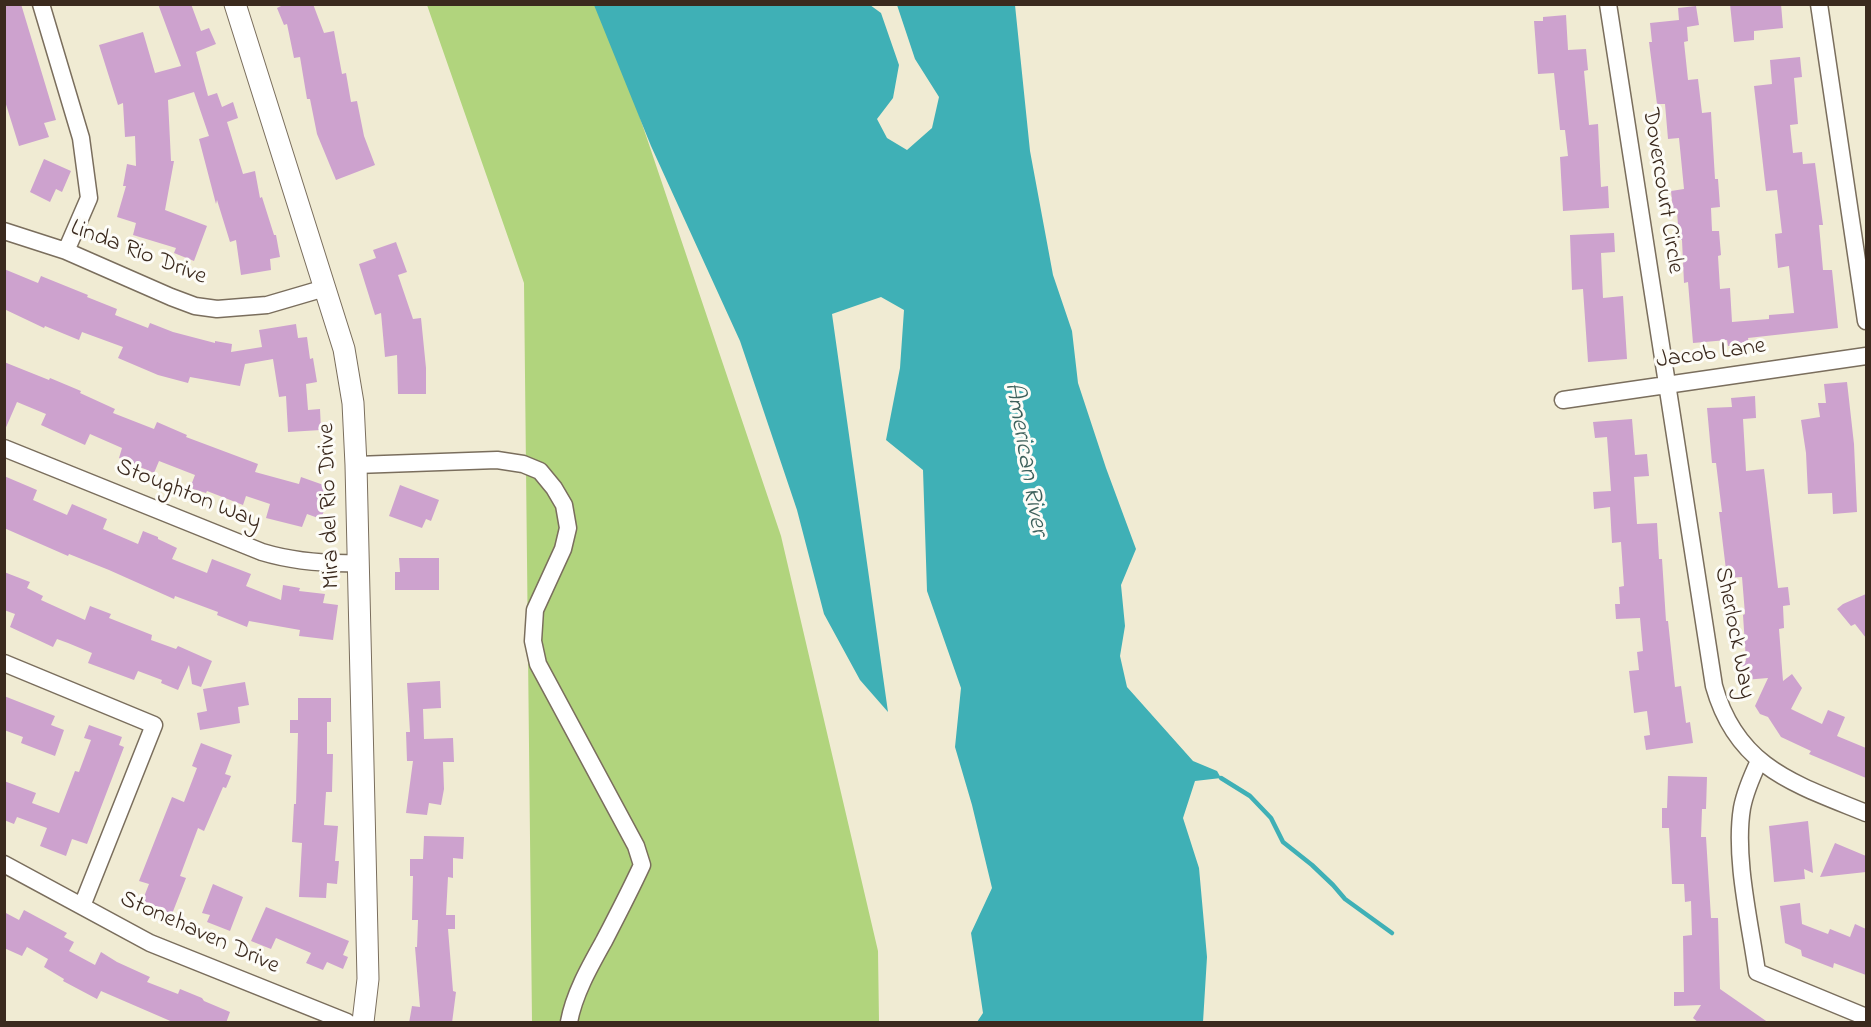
<!DOCTYPE html>
<style>
body{margin:0}
#map{position:relative;width:1871px;height:1027px;overflow:hidden;background:#f0ebd3;font-family:"Indie Flower",sans-serif}
canvas{display:block}
.frame{position:absolute;inset:0;border:6px solid #3b2a1e;pointer-events:none}
</style>
<div id="map">
<canvas width="1871" height="1027"></canvas>
<div class="frame"></div>
</div>
<script>
const g = document.querySelector('canvas').getContext('2d');
g.lineJoin = 'round';
function paint(path, color) { g.fillStyle = color; g.fill(path, 'evenodd'); }
function strokePath(path, color, width, dash) { g.strokeStyle = color; g.lineWidth = width; g.lineCap = dash ? 'butt' : 'round'; g.setLineDash(dash || []); g.stroke(path); }
function write(font, color, halo, rows, align = 'center') {
  g.font = font + ' "Indie Flower",sans-serif'; g.lineWidth = 6; g.setLineDash([]); g.textBaseline = 'middle'; g.strokeStyle = halo; g.fillStyle = color; for (const [text, x, y, turn = 0] of rows) {
    g.save(); g.translate(x, y); g.rotate((+turn || 0) * Math.PI / 180); g.textAlign = isNaN(turn) ? turn : align; if (halo) g.strokeText(text, 0, 0); g.fillText(text, 0, 0); g.restore();
  }
}
const green = new Path2D(`
 M427,5H602L781,536L878,951L879,1022H532L524,283Z`);
const water = new Path2D(`
 M594,5H870L881,13L899,65L893,98L877,119L887,138L907,150L932,128L939,97L915,59L897,5H1015L1030,151L1053,275L1072,331L1078,383L1106,468L1136,549L1121,585L1125,626L1120,656L1127,687L1193,761L1217,771L1221,778L1195,781L1183,818L1199,868L1207,957L1203,1022H977L983,1013L971,933L992,888L972,805L955,747L961,688L927,591L923,470L886,440L900,368L904,310L881,297L832,314L888,712L860,680L824,614L797,510L740,341L651,146Z`);
const stream = new Path2D(`
 M1221,778L1250,796L1271,818L1283,842L1312,865L1333,885L1345,899L1392,933`);
const building = new Path2D(`
 M4,4H21L56,120L44,123L49,137L19,146L4,98Z
 M158,4H191L201,31L209,28L216,44L196,52L208,96L217,93L222,107L233,102L238,118L227,122L243,174L255,171L260,198L262,197L274,235H276L280,257L270,259L271,270L241,275L236,240L230,242L217,200L216,204L199,139L209,136L194,92L168,100L171,161H174L165,210L207,226L194,261L174,253L176,248L133,235L136,223L117,217L126,186H123L127,164L136,166L135,136L125,137L123,103L118,105L99,45L143,32L155,73L181,66Z
 M285,4H313L324,33L334,31L342,74L346,73L351,102L357,101L364,136L375,165L336,180L317,134L310,99H307L300,57L294,58L287,24L284,25L277,8Z
 M1730,4H1781L1783,28L1754,31V40L1734,42Z
 M1696,6L1699,25L1687,27L1688,41L1684,42L1688,80L1698,79L1702,113L1711,112L1715,179H1718L1720,207L1711,208L1712,231H1719L1721,255L1718,256L1720,289L1730,288L1732,322L1769,319V315L1794,313L1789,266L1778,268L1775,234L1782,233L1777,190L1766,191L1754,86L1772,84L1770,60L1800,57L1802,77L1794,78L1798,124L1790,125L1793,153L1802,152L1803,164L1815,163L1823,225H1819L1823,270H1832L1838,328L1748,338L1749,344L1728,346L1727,340L1693,343L1688,282L1684,283L1682,240H1679L1677,211H1673L1671,191L1684,189L1679,138L1668,139L1665,104H1657L1649,42H1652L1650,23L1679,20L1678,8Z
 M1566,15L1568,50L1586,49L1588,70L1584,71L1589,125L1598,124L1601,187L1608,186L1609,208L1563,211L1560,157L1568,156L1565,130H1560L1554,73L1538,74L1534,21H1543V17Z
 M44,159L71,171L62,192L56,189L50,202L30,192Z
 M1614,233L1615,252L1601,253L1603,298L1623,296L1627,359L1588,362L1583,289L1572,290L1570,235Z
 M396,242L407,272L398,275L413,319L421,318L426,368V394H398L397,355L385,357L381,313L375,315L359,264L376,258L373,250Z
 M4,269L38,283L41,276L88,295L87,297L117,309L115,315L148,328L150,323L173,332L215,343V341L232,344L231,352L262,347L259,330L296,324L298,338L307,337L310,359L313,358L317,382L306,384L308,410L320,409L321,430L288,432L286,396L279,397L273,359L245,364L240,386L190,377L188,383L158,375L118,358L123,347L82,332L79,340L45,326L44,328L4,309Z
 M4,362L49,380L50,378L81,391L80,393L115,409L113,413L154,429L157,422L187,435L186,437L258,464L255,472L299,484L301,477L332,488L321,519L307,514L302,527L266,518L270,504L246,496L243,505L207,491L206,493L190,488L195,475L159,461L154,473L119,458L122,448L90,434L85,445L41,425L46,414L17,402L4,432Z
 M1847,382L1854,444L1857,512L1833,514L1832,493L1808,494L1806,453L1801,420L1820,417L1818,403H1826L1824,384Z
 M1755,396L1756,418L1743,419L1746,471L1764,469L1778,588L1788,587L1790,605L1783,606L1784,628L1779,629L1783,681L1792,674L1802,688L1791,709L1822,724L1828,710L1845,717L1837,736L1866,748V778L1809,754L1811,751L1781,737L1768,717L1760,714L1755,706L1768,678L1744,680L1742,662L1746,661L1743,615L1745,614L1742,577L1727,578L1719,512H1722L1716,463H1712L1707,408L1732,407L1731,398Z
 M1632,419L1635,455L1647,454L1649,476L1634,477L1637,524L1657,523L1659,559H1662L1666,621H1668L1675,687L1681,686L1686,723L1690,722L1693,743L1646,750L1644,736L1650,735L1647,711L1634,713L1629,671L1639,670L1637,652L1643,651L1640,618L1616,619L1615,604H1620L1619,587L1624,586L1621,542L1612,543L1610,507L1594,509L1593,492L1611,491L1607,437L1595,438L1593,422Z
 M4,476L37,490L33,500L67,515L72,504L107,519L103,529L138,544L143,531L158,537V539L177,548L172,559L207,573L212,559L251,574L246,586L281,600L283,585L300,588L299,591L325,594L323,603L338,605L333,640L299,636L300,630L249,621L247,627L217,615L218,612L175,596L174,599L109,570L69,554L68,556L4,528Z
 M400,485L439,500L431,521L426,519L422,528L389,516Z
 M399,558H439V590H395V572H400Z
 M4,572L30,582L27,588L43,596L41,600L85,620L90,606L111,614L109,618L152,635L151,640L176,649L178,646L212,661L201,687L192,684L189,665L178,690L161,683L162,680L138,671L134,680L88,663L92,653L68,643L57,639L53,647L10,627L15,614L4,610Z
 M1866,594V638L1855,624L1851,626L1837,609L1843,604Z
 M440,681L441,708L423,709L424,739L453,738L454,762H443L444,789L441,805L429,803L427,815L406,813L413,761H407L406,732H410L407,683Z
 M245,682L249,705L238,707L240,723L200,730L197,713L207,711L203,689Z
 M4,696L55,716L51,725L64,730L55,756L21,743L23,737L4,730Z
 M298,698H331V722H327V754H333L332,792H326L324,825L338,826L335,861H339L337,884L327,883L326,898L299,897L302,843L292,842L294,804H296L298,733H290V720H298Z
 M89,725L122,737L119,745L124,747L87,844L72,839L66,856L40,846L47,828L17,817L14,824L4,820V781L36,793L32,803L59,813L75,771L79,772L91,740L84,738Z
 M201,743L232,755L225,774L231,776L226,788L223,787L204,831L198,828L180,876L186,878L172,914L142,902L149,884L139,881L172,797L184,802L197,768L192,766Z
 M1668,776L1707,777L1706,809H1702L1701,837H1706L1711,918H1718L1720,989L1769,1023H1699L1693,1018L1701,1005L1674,1006V992H1684L1683,936L1692,935L1691,901L1685,902L1684,884H1672L1669,828H1662V808H1667Z
 M1808,821L1813,873L1804,869L1805,879L1774,882L1769,826Z
 M424,836L464,837L463,859L453,858V878L448,877L446,915H455V929H448L453,991L456,992L452,1023H409L412,1006L420,1007L415,947H417L418,920H412L413,876H410V859H423Z
 M1835,843L1866,856V872L1820,877Z
 M213,884L243,897L230,931L207,922L210,915L202,913Z
 M1800,903L1802,924L1828,934L1830,929L1850,937L1855,924L1866,929V975L1834,963L1833,968L1802,956L1801,950L1785,943L1780,906Z
 M266,907L349,941L343,955L348,957L343,969L327,962L323,970L306,963L311,953L276,938L271,949L251,941Z
 M24,910L67,933L64,937L74,942L69,951L95,965L101,952L117,962L150,977L147,982L178,994L180,989L202,998L204,1001L230,1012L226,1023H175L101,991L97,999L63,981L64,979L44,967L48,959L27,947L22,956L4,948V912L19,920Z`);
const minor = new Path2D(`
 M41,4L81,138L89,198L66,251
 M1608,4L1714,686C1737,768 1795,784 1866,813
 M1819,4L1866,321
 M4,231L66,251L171,297L195,306L217,309L267,305L325,288
 M1563,400L1866,356
 M4,448L262,552C295,562 325,564 359,563
 M356,465L497,460L523,464L540,471L554,488L564,505L568,528L563,549L535,610L533,641L538,664L636,846L642,865C630,891 617,916 604,941C590,966 574,994 569,1022
 M4,663L154,725L82,906
 M1759,761C1752,776 1745,792 1742,808C1734,857 1750,923 1757,972L1866,1017
 M4,864L150,943L347,1022`);
const tertiary = new Path2D(`
 M235,4L344,349L353,403L356,465L368,979L363,1022`);
const streetNames = [
 ["Dovercourt Circle",1661,191,81],
 ["Linda Rio Drive",138,254,21],
 ["Jacob Lane",1711,355,-8],
 ["Stoughton Way",188,496,22],
 ["Mira del Rio Drive",331,506,-92],
 ["Sherlock Way",1733,633,79],
 ["Stonehaven Drive",199,934,24]
];
const waterNames = [
 ["American River",1024,459,80]
];
paint(green, '#b1d47d');
paint(water, '#3fb0b6');
strokePath(stream, '#3fb0b6', 4.5);
paint(building, '#cda2ce');
strokePath(minor, '#7a6e5d', 19);
strokePath(tertiary, '#7a6e5d', 23);
strokePath(minor, '#fff', 16);
strokePath(tertiary, '#fff', 21);
write('24px', '#3b2a1e', '#fdfcf7', streetNames);
write('italic 26px', '#3d605b', '#fdfcf7', waterNames);
</script>
